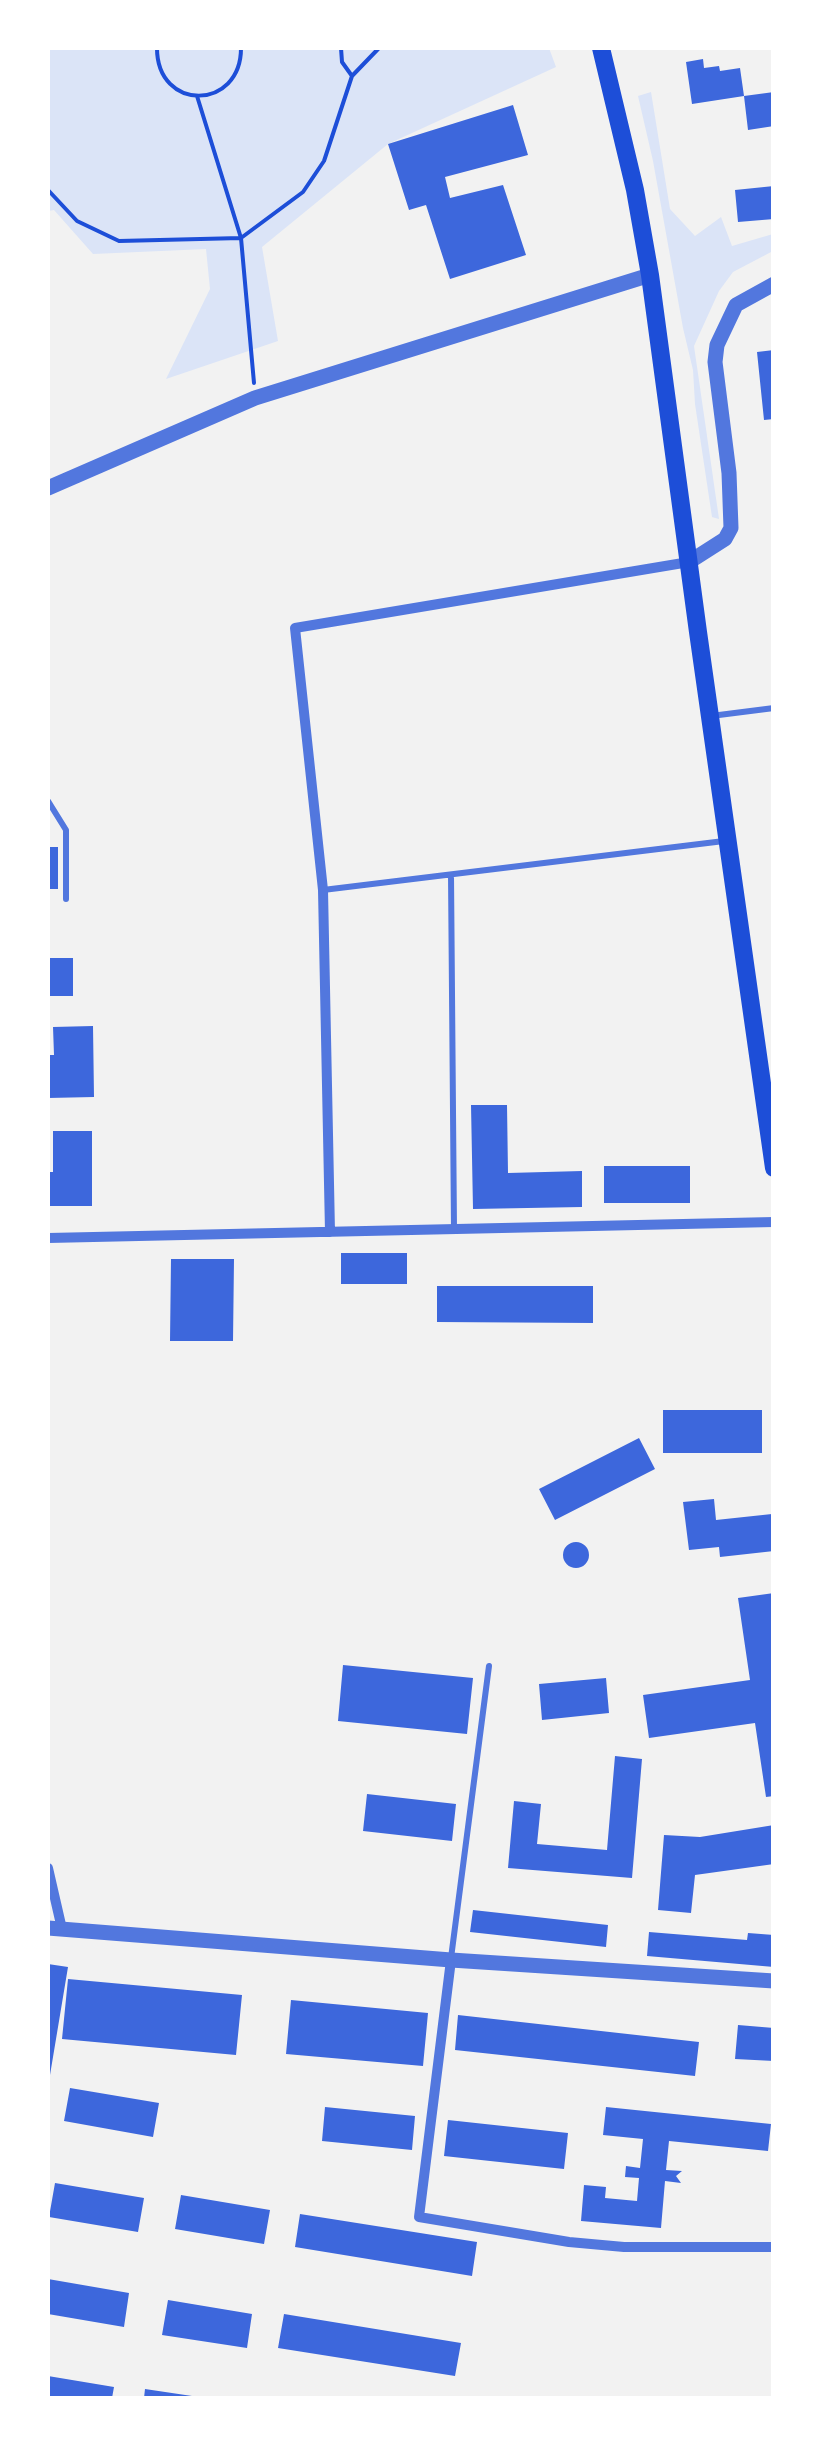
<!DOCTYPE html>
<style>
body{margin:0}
#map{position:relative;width:821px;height:2446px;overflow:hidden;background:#f2f2f2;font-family:Manrope,sans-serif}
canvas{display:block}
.frame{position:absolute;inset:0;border:50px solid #fff;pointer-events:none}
</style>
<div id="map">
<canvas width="821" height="2446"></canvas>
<div class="frame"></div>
</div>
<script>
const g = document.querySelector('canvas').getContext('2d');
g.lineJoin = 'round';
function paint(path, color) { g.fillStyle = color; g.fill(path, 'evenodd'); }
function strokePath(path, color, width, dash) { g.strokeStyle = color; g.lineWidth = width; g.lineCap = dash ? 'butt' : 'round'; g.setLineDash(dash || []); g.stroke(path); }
const green = new Path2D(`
 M48,48H549L556,67L388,144L262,247L278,341L166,379L210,289L206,249L93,254L54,210L48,211Z
 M651,92L670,209L695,236L721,217L732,246L773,234V251L733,272L719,291L694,346L719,519L712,517L695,404L693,370L683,328L653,161L638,96Z`);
const building = new Path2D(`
 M703,59L704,68L719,66L720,71L740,68L744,96L692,104L686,62Z
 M774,92V126L748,130L744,96Z
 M513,105L528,155L445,177L450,198L503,185L526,255L450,279L426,205L409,210L388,144Z
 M774,186V219L738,222L735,190Z
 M774,350V419L764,420L757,352Z
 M48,847H58V889H48Z
 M48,958H73V996H48Z
 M93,1026L94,1097L48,1098V1055H54L53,1027Z
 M471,1105H507L508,1173L582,1171V1207L473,1209Z
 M53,1131H92V1206H48V1172H53Z
 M604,1166H690V1203H604Z
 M341,1253H407V1284H341Z
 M171,1259H234L233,1341H170Z
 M437,1286H593V1323L437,1322Z
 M663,1410H762V1453H663Z
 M639,1438L655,1469L555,1520L539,1489Z
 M714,1499L716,1520L772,1514L774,1551L720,1557L719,1547L689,1550L683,1502Z
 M563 1555a13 13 0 1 1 26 0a13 13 0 1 1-26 0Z
 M774,1593V1796L766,1797L755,1723L649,1738L643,1695L750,1680L738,1598Z
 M343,1665L473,1678L467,1734L338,1721Z
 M606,1678L609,1713L542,1720L539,1684Z
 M615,1756L642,1759L632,1878L508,1868L514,1801L541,1804L537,1844L607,1850Z
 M367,1794L456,1804L452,1841L363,1831Z
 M774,1825V1864L695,1875L691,1913L658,1910L664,1835L700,1837Z
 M473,1910L608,1925L606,1947L470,1932Z
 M649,1932L747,1940L748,1933L774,1935V1967L647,1956Z
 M48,1964L68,1967L50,2075H48Z
 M68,1979L242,1995L236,2055L62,2039Z
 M291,2000L428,2013L423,2066L286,2054Z
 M458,2015L699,2042L695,2076L455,2050Z
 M738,2025L774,2028V2061L735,2059Z
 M70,2088L159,2103L153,2137L64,2121Z
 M325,2107L415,2116L412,2150L322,2141Z
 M606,2107L771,2124L768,2151L669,2141L666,2170L682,2171L676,2176L681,2183L665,2181L661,2228L581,2221L584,2185L606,2187L605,2198L637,2201L639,2178L625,2177L626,2166L640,2168L643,2139L603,2135Z
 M448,2120L568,2133L564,2169L444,2156Z
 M55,2183L144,2198L138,2232L49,2217Z
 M181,2195L270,2210L264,2244L175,2229Z
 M300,2214L477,2242L472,2276L295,2247Z
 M48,2279L129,2293L124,2327L48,2314Z
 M168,2300L252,2314L247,2348L162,2335Z
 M284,2314L461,2343L455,2376L278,2348Z
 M48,2376L114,2387L112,2398H48Z
 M145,2389L192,2396V2398H144Z`);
const path = new Path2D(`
 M157,48C157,112 241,111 241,48
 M352,76L379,48
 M197,96L241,238L254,383
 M48,190L77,221L119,241L241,238L303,192L324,161L352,76L342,62L341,48`);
const service = new Path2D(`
 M711,716L774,708
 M48,801L66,830V899
 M451,875L454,1229
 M323,890L724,841
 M451,1958L489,1666`);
const minor = new Path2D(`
 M330,1232L323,890L295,628L689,562
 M48,1238L774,1222
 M48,1868L62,1929
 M451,1960L419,2217L569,2242L624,2247H774`);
const tertiary = new Path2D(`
 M48,488L255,398L650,275
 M689,562L725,539L731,528L729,473L715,362L717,345L736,305L774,284
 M48,1928L451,1960L774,1981`);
const secondary = new Path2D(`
 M601,48L635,190L650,275L698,632L774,1168`);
paint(green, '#dbe4f7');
paint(building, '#3d67dc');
strokePath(path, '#1d4ed8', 4);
strokePath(service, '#5277de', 6);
strokePath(minor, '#5277de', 10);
strokePath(tertiary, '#5277de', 15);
strokePath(secondary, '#1d4ed8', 18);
</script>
